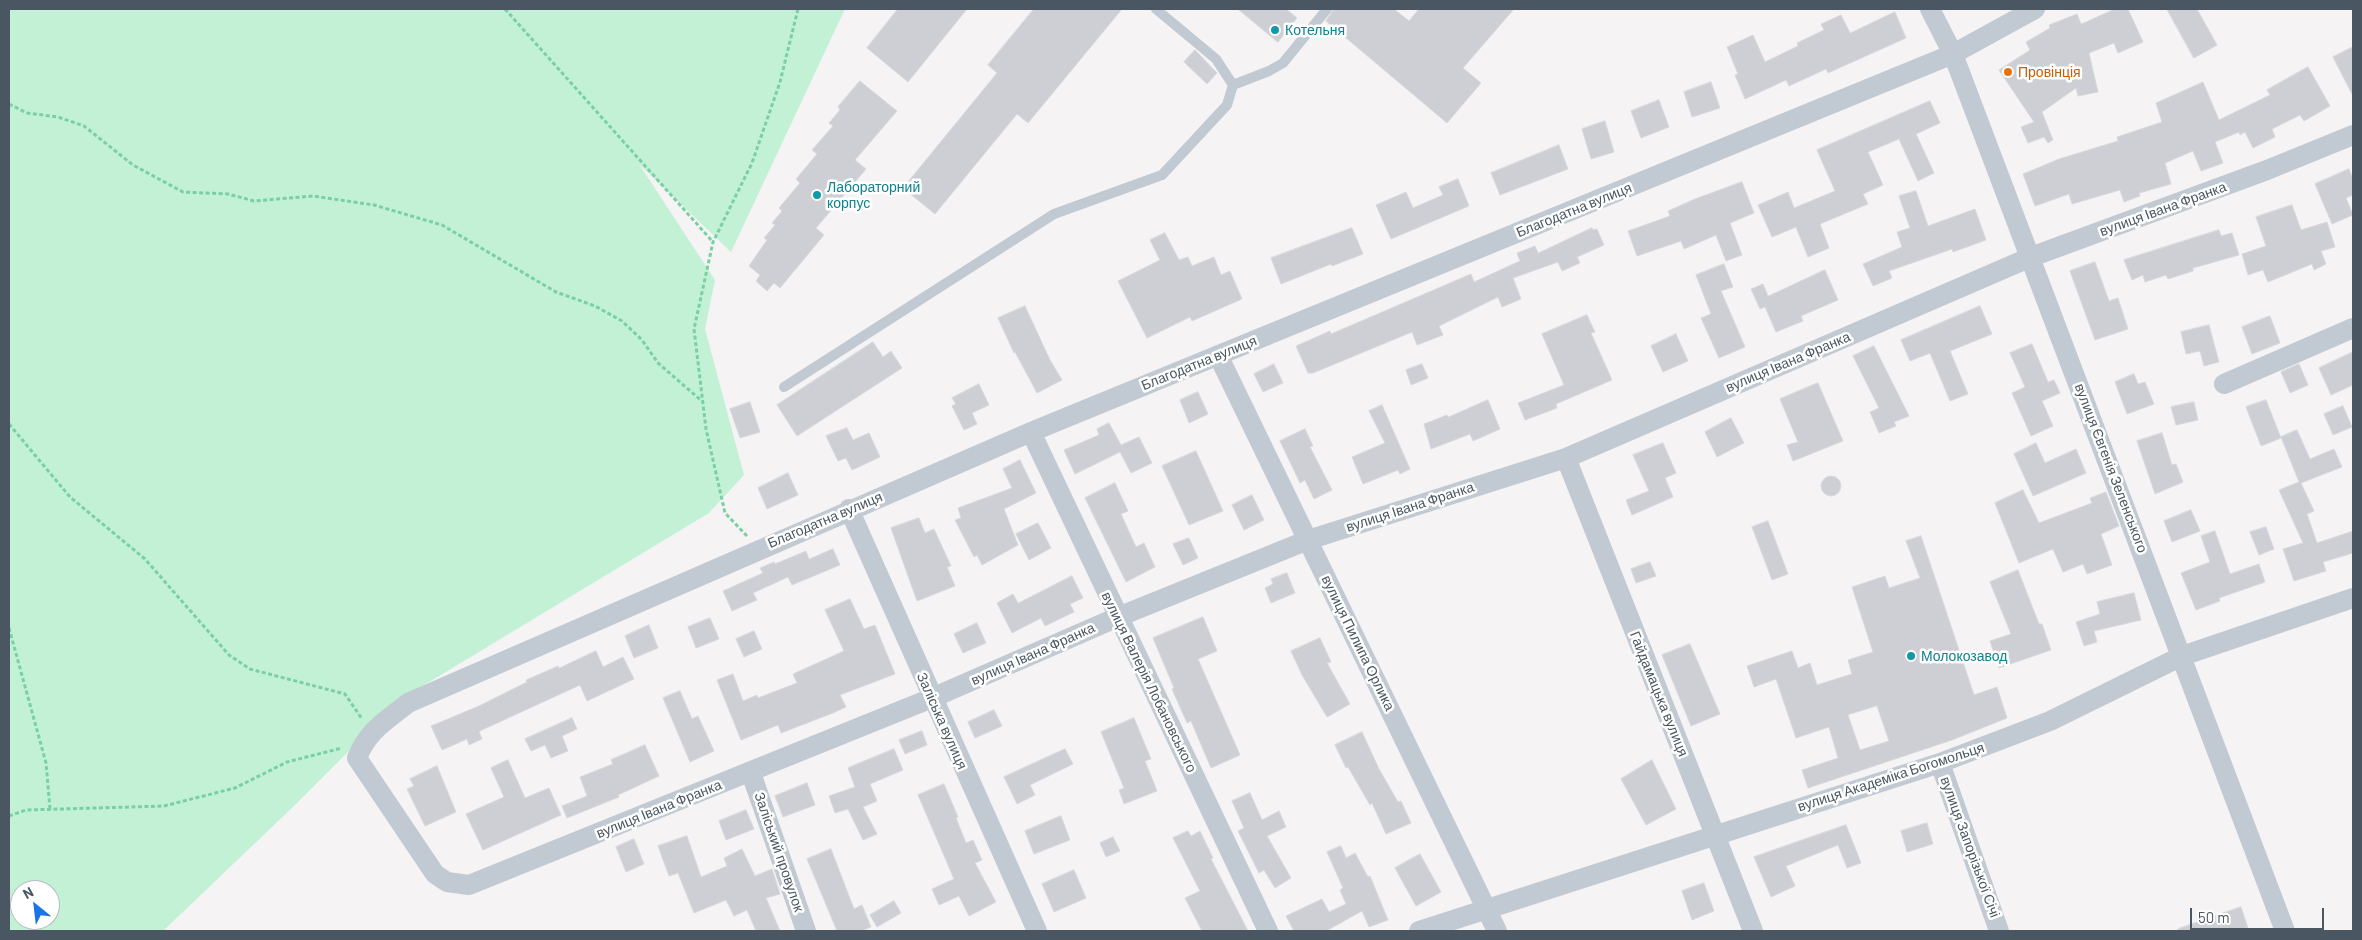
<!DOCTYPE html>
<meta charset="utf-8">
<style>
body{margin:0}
#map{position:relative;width:2362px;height:940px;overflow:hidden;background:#f5f3f3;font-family:Barlow,sans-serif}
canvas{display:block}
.frame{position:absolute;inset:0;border:10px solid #4a5661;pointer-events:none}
.north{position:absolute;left:10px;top:880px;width:50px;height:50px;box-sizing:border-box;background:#fff;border:1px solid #b7bbc0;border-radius:50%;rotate:331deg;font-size:14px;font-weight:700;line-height:20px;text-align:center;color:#4a5661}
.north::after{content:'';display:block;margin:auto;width:18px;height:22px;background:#1a73e8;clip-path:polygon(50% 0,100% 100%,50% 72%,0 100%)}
.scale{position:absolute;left:2190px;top:908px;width:134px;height:22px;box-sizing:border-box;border:2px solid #4a5661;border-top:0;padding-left:6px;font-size:15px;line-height:18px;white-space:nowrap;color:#4a5661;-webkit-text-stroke:4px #fff;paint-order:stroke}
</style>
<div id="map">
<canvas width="2362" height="940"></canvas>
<div class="frame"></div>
<div class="north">N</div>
<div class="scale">50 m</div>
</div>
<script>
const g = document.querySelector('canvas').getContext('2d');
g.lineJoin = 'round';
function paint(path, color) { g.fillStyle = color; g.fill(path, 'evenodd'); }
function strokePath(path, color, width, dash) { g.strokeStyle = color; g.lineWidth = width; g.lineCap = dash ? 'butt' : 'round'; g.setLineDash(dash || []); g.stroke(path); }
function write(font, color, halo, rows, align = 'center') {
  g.font = font + ' Barlow,sans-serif'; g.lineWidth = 5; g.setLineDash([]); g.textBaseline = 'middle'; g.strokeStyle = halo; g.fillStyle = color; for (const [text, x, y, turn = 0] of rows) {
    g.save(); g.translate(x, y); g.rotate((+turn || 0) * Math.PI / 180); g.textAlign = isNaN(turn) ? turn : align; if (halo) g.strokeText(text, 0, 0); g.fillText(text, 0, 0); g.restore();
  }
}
const green = new Path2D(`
 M9,9H845L731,252L639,164L715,280L705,329L744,475L709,513L401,699L295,805L163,931H9ZM20,890H50V920H20Z`);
const building = new Path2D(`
 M898,9H967L908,82L867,48Z
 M1034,9H1122L1028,123L1017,114L935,214L903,188L997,73L988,65Z
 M1238,9H1286L1297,18L1278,42Z
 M1334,9H1394L1409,21L1419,9H1514L1463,68L1481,83L1447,123L1326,21Z
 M2115,9H2128L2143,42L2118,53L2114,43L2089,53L2098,92L2078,96L2076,88L2042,112L2053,140L2048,143L2044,137L2028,143L2021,127L2034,122L1999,70L2030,50L2026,42L2050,28L2049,25L2077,14L2081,24Z
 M2167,9H2197L2217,45L2194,58Z
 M1895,12L1906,38L1828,73L1826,69L1789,86L1786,80L1745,99L1735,75L1738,74L1727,47L1753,35L1765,62L1798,46L1797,43L1824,30L1821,24L1841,15L1850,33Z
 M2353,47V96L2333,57Z
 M1195,50L1217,73L1207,84L1184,62Z
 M2308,67L2330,106L2304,121L2300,115L2272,129L2275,137L2253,148L2245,132L2240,135L2239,132L2215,142L2223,163L2201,171L2193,151L2165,163L2171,184L2139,193L2140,196L2124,202L2120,190L2072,204L2069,194L2035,206L2023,174L2059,159L2118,141L2117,137L2162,122L2156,103L2203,82L2219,120L2270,95L2267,90Z
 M860,81L897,111L855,160L866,169L816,228L824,235L780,288L774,283L767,291L756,281L760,275L749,266L767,240L764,238L775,225L772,223L782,211L779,208L800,183L796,179L817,154L812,150L833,126L829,123L840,110L838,107Z
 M1711,82L1720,108L1692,117L1684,92Z
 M1659,100L1669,127L1641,138L1631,111Z
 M1930,101L1940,123L1916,134L1934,173L1918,181L1899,139L1868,152L1883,185L1863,194L1868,204L1820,224L1829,248L1808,257L1796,227L1772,237L1758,205L1788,192L1794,208L1835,191L1817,150Z
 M1605,121L1614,152L1591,159L1582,129Z
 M1559,145L1568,169L1500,195L1491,173Z
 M2349,169L2353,179V195L2346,198L2353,215L2332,224L2315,184Z
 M1458,179L1469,206L1391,239L1376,205L1406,192L1413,208L1443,195L1439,187Z
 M1742,182L1754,213L1730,223L1742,255L1726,261L1716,235L1684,249L1681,241L1637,256L1628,231L1670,216L1668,211L1695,199Z
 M1916,191L1928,226L1975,209L1986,240L1953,252L1952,249L1889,271L1892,278L1873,286L1863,264L1902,247L1897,232L1910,228L1899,196Z
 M2292,205L2301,230L2327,222L2335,247L2321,251L2326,264L2314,270L2312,264L2268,282L2263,270L2248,275L2242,254L2266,246L2256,217Z
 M1352,228L1363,254L1332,266L1331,264L1281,284L1271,258Z
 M1592,228L1593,230L1597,229L1604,245L1577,257L1580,263L1562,271L1558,262L1513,278L1521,299L1502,307L1498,297L1439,326L1443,335L1417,345L1412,332L1313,373H1308L1296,346L1330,331L1331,334L1471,274L1474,282L1520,261L1517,253L1535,246L1538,253Z
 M2219,230L2221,236L2232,233L2239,255L2193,268V271L2168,279L2166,275L2145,282L2143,275L2132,280L2124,260Z
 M1165,233L1179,260L1188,257L1192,266L1214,257L1221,275L1230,271L1242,299L1192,321L1190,317L1147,338L1118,281L1160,260L1150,240Z
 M2095,262L2109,301L2118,298L2128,329L2095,340L2070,271Z
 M1724,264L1733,287L1721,291L1745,347L1719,358L1701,318L1711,314L1696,275Z
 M1825,270L1838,300L1801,316L1803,321L1776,332L1765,307L1760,309L1751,289L1763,284L1768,296Z
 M1025,306L1050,360L1062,380L1037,393L1015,352L1014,353L998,318Z
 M1980,306L1992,334L1950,351L1968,394L1950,401L1930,353L1910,361L1901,340Z
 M1587,315L1595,332L1591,333L1612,380L1556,404L1557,408L1525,420L1518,403L1564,385L1542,334Z
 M2270,316L2280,343L2252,354L2242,327Z
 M2209,325L2219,362L2204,366L2200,351L2186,354L2181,332Z
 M1676,334L1688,361L1663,372L1651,346Z
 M873,342L883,357L891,351L902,368L797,436L777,405Z
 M2032,344L2048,382L2054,380L2060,393L2042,401L2053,426L2031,436L2012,393L2025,387L2010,353Z
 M1874,346L1909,416L1894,422L1896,426L1879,433L1870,412L1879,408L1853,356Z
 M2353,352V385L2331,395L2319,368Z
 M1274,364L1283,383L1263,392L1254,374Z
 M1422,364L1428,378L1411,385L1406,370Z
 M2299,364L2308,385L2290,393L2281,372Z
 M2134,374L2138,384L2145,382L2154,404L2127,414L2115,382Z
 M1818,383L1843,441L1793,461L1787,445L1798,442L1780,399Z
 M979,384L989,405L972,413L977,424L964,430L952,406L956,404L952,398Z
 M1198,392L1208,414L1189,423L1180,400Z
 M1488,400L1500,429L1473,441L1470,434L1431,449L1424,424L1447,415L1448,417Z
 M2266,400L2281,438L2261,446L2246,407Z
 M750,402L760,432L740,438L730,409Z
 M2194,402L2198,420L2176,425L2171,407Z
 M1382,405L1410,469L1400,474L1398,470L1363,484L1352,457L1385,443L1369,411Z
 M2343,406L2352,427L2333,435L2324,414Z
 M1731,418L1744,443L1717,457L1705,432Z
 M1109,423L1121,445L1139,437L1152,463L1131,473L1120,452L1075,474L1064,450L1099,435L1097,429Z
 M847,428L853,440L869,433L880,457L852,470L846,458L838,461L826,436Z
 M1305,429L1313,446L1310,447L1332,490L1314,499L1305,480L1300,483L1280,441Z
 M2297,430L2310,459L2334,449L2342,467L2301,483L2314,511L2307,514L2317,543L2353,531V553L2323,562L2326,571L2294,581L2283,549L2303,543L2279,490L2299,482L2281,437Z
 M2162,433L2172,465L2176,464L2183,482L2155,494L2137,441Z
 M1663,443L1676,473L1665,478L1673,497L1632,515L1626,500L1649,491L1633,455Z
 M2036,443L2045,463L2076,449L2086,473L2033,496L2014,454Z
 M1196,451L1223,511L1189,525L1162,466Z
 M1020,460L1036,493L1004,509L1018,545L982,565L977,555L974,557L955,520L961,518L958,508L1012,488L1003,469Z
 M788,473L798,495L767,509L758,488Z
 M1821 486a10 10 0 1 1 20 0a10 10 0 1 1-20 0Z
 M1115,483L1128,511L1121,514L1136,547L1144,543L1155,567L1126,582L1085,498Z
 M2023,490L2039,523L2092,503L2090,498L2106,492L2119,526L2101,534L2112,565L2087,574L2083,564L2063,572L2053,549L2019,563L1995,503Z
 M1252,495L1264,520L1244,530L1232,505Z
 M2191,510L2200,531L2172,542L2164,521Z
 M919,518L925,533L934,529L951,566L947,567L955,586L917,601L891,528Z
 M1768,521L1788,574L1772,580L1752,527Z
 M1038,523L1051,548L1029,560L1016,534Z
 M2266,527L2274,549L2259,555L2250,532Z
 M2215,531L2230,574L2259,564L2265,582L2219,598L2220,601L2196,610L2181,573L2210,562L2201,536Z
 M1921,536L1974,695L1997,687L2007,718L1952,740L1808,788L1802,770L1838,758L1829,727L1796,738L1776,679L1754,687L1747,666L1792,651L1798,668L1810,663L1817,685L1852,674L1848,660L1873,652L1852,587L1885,576L1889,588L1920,578L1906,541ZM1877,706L1889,741L1860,750L1848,715Z
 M1189,538L1198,558L1183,565L1173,544Z
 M833,549L840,565L792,585L788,577L753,593L757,600L732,611L723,591L763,573L760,568L774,562L775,564L806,551L809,559Z
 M1650,562L1656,576L1636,583L1631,569Z
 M2018,570L2039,624H2042L2051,650L1999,668L1990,641L2011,634L1990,582Z
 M1287,573L1295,593L1271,603L1265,588L1273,584L1271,579Z
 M1072,576L1083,598L1070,604L1074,612L1045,626L1041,618L1012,633L997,603L1013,594L1018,603Z
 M2134,593L2141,620L2094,631L2097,642L2084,646L2076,622L2100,614L2097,602Z
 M850,599L864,629L875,625L895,674L840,695L846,707L833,713L781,733L778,725L741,740L717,680L733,674L743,701L757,695L758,698L797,683L793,674L844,651L825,610Z
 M1203,617L1217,651L1198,659L1240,755L1211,768L1191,721L1187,723L1172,689L1174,688L1153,638Z
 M710,618L719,639L696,648L688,627Z
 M977,623L986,643L963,653L954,634Z
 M649,625L658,648L634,658L625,636Z
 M754,631L762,649L744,657L736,639Z
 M1320,638L1331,662L1327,663L1350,704L1327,717L1302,675L1291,651Z
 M1690,644L1720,714L1691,726L1662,655Z
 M596,651L603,667L623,657L634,679L587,701L580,685L482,730L479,732L482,739L469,745L467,739L442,750L431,726L479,706L527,682L526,680L558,666L559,668Z
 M680,691L692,719L698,716L714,751L690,762L663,698Z
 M994,710L1002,726L975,738L968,722Z
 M572,718L577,729L562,736L568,751L551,758L545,745L531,751L525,739Z
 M1134,718L1151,759L1145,761L1157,791L1124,804L1119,790L1124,788L1101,732Z
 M922,731L927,745L905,754L899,740Z
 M1362,732L1379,769L1398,802L1401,801L1411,823L1386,834L1372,803L1370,805L1348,767L1346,768L1335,745Z
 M645,745L659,776L618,795L619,797L567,818L562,806L587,796L580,777L613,764L611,760Z
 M894,749L903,770L870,784L877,801L863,807L877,834L863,840L848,809L835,813L829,796L855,787L848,768Z
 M1065,749L1073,764L1030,785L1035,795L1017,804L1004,777Z
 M508,760L525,798L549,788L561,815L483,850L466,814L504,797L491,768Z
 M1652,760L1676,809L1646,825L1621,779Z
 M437,766L456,812L425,826L407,789L414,786L410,779Z
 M807,783L815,805L783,817L775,796Z
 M944,784L958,817L956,818L966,843L973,840L982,860L975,863L996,902L969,916L959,896L939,905L932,889L954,879L918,795Z
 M1250,793L1262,820L1279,811L1286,827L1267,836L1291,878L1275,888L1264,870L1259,873L1238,831L1244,828L1232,801Z
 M746,810L754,829L726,840L719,821Z
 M1061,816L1070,840L1034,854L1025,831Z
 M1927,823L1933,844L1907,852L1901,831Z
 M1846,825L1861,863L1847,868L1838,845L1786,866L1795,886L1771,897L1754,857Z
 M1188,831L1191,836L1200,831L1213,858L1211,859L1248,931H1202L1185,898L1200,891L1173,838Z
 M687,836L701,877L727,866L724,858L742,849L755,876L772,869L780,894L766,898L780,931H756L747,910L734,916L726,900L694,913L678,873L669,876L658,846Z
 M1113,837L1120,851L1106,857L1100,843Z
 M634,839L644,864L626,872L616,847Z
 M1341,846L1346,858L1355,853L1368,877L1370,876L1388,920L1369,927L1362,911L1326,931H1294L1286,916L1322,899L1329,912L1346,904L1340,890L1343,888L1327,852Z
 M831,849L854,909L862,905L871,927L861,931H837L807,859Z
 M1420,854L1441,892L1416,906L1395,868Z
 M1074,870L1086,898L1054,912L1042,884Z
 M1704,883L1714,911L1692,920L1682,891Z
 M894,901L901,913L877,927L870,915Z
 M2241,907L2249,931H2178V929Z`);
const path = new Path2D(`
 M505,9L713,242
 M9,104L27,113L58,117L84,126L133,165L183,192L228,194L254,201L313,196L374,205L442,225L556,292L595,306L622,321L642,340L658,363L703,402
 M9,424L70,497L145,559L229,655L250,669L345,694L362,719
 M747,536L725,513L706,429L694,329L713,242L752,163L780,82L798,9
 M9,628L46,763L50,809
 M9,816L26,810L164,806L235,788L287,762L342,748`);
const service = new Path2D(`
 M1233,85L1269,71L1283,63L1327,9
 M784,387L1054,214L1162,175L1227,105L1233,85L1216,59L1156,9`);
const minor = new Path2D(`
 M1930,9L1953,54L2285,931
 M2035,9L1953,54L1031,432L408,703C386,721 368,730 357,758L435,874L447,882L469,885L932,698L1118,617L1308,540L1566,458L2031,257L2267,170L2353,135
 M1218,355L1497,931
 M2224,384L2353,328
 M1031,432L1268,931
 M1566,458L1753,931
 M849,509L1037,931
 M1940,763L1999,931
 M751,773L806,931
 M1419,931L1940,763L2050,721L2182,656L2353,598`);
const markers = [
 [1275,30,5,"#0f9aa8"],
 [2008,72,5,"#e8710a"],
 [817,195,5,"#0f9aa8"],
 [1911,656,5,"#0f9aa8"]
];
const cultureNames = [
 ["Котельня",1285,30],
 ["Лабораторний",827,187],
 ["корпус",827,203],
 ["Молокозавод",1921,656]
];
const foodNames = [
 ["Провінція",2018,72]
];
const streetNames = [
 ["вулиця Івана Франка",2163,209,-20],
 ["Благодатна вулиця",1574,210,-22],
 ["вулиця Івана Франка",1788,362,-23],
 ["Благодатна вулиця",1199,363,-22],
 ["вулиця Євгенія Зеленського",2111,468,69],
 ["вулиця Івана Франка",1410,507,-18],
 ["Благодатна вулиця",825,520,-23],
 ["вулиця Пилипа Орлика",1358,643,64],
 ["вулиця Івана Франка",1033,654,-24],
 ["вулиця Валерія Лобановського",1149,682,64],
 ["Гайдамацька вулиця",1659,694,68],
 ["Заліська вулиця",942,721,66],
 ["вулиця Академіка Богомольця",1891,777,-18],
 ["вулиця Івана Франка",659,809,-22],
 ["вулиця Запорізької Січі",1970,847,70],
 ["Заліський провулок",779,852,71]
];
paint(green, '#c3f1d5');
paint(building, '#cdcfd5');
strokePath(building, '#d7d9de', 1);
strokePath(path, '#7ad0a6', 3, [4, 2.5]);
strokePath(service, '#c1cad2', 10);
strokePath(minor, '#c1cad2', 20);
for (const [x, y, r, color] of markers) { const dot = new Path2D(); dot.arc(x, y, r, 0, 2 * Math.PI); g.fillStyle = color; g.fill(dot); strokePath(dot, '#fff', 2); }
write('14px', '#0d838f', '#fff', cultureNames, 'left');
write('14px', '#c56008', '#fff', foodNames, 'left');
write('14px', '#4a5661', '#fff', streetNames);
</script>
